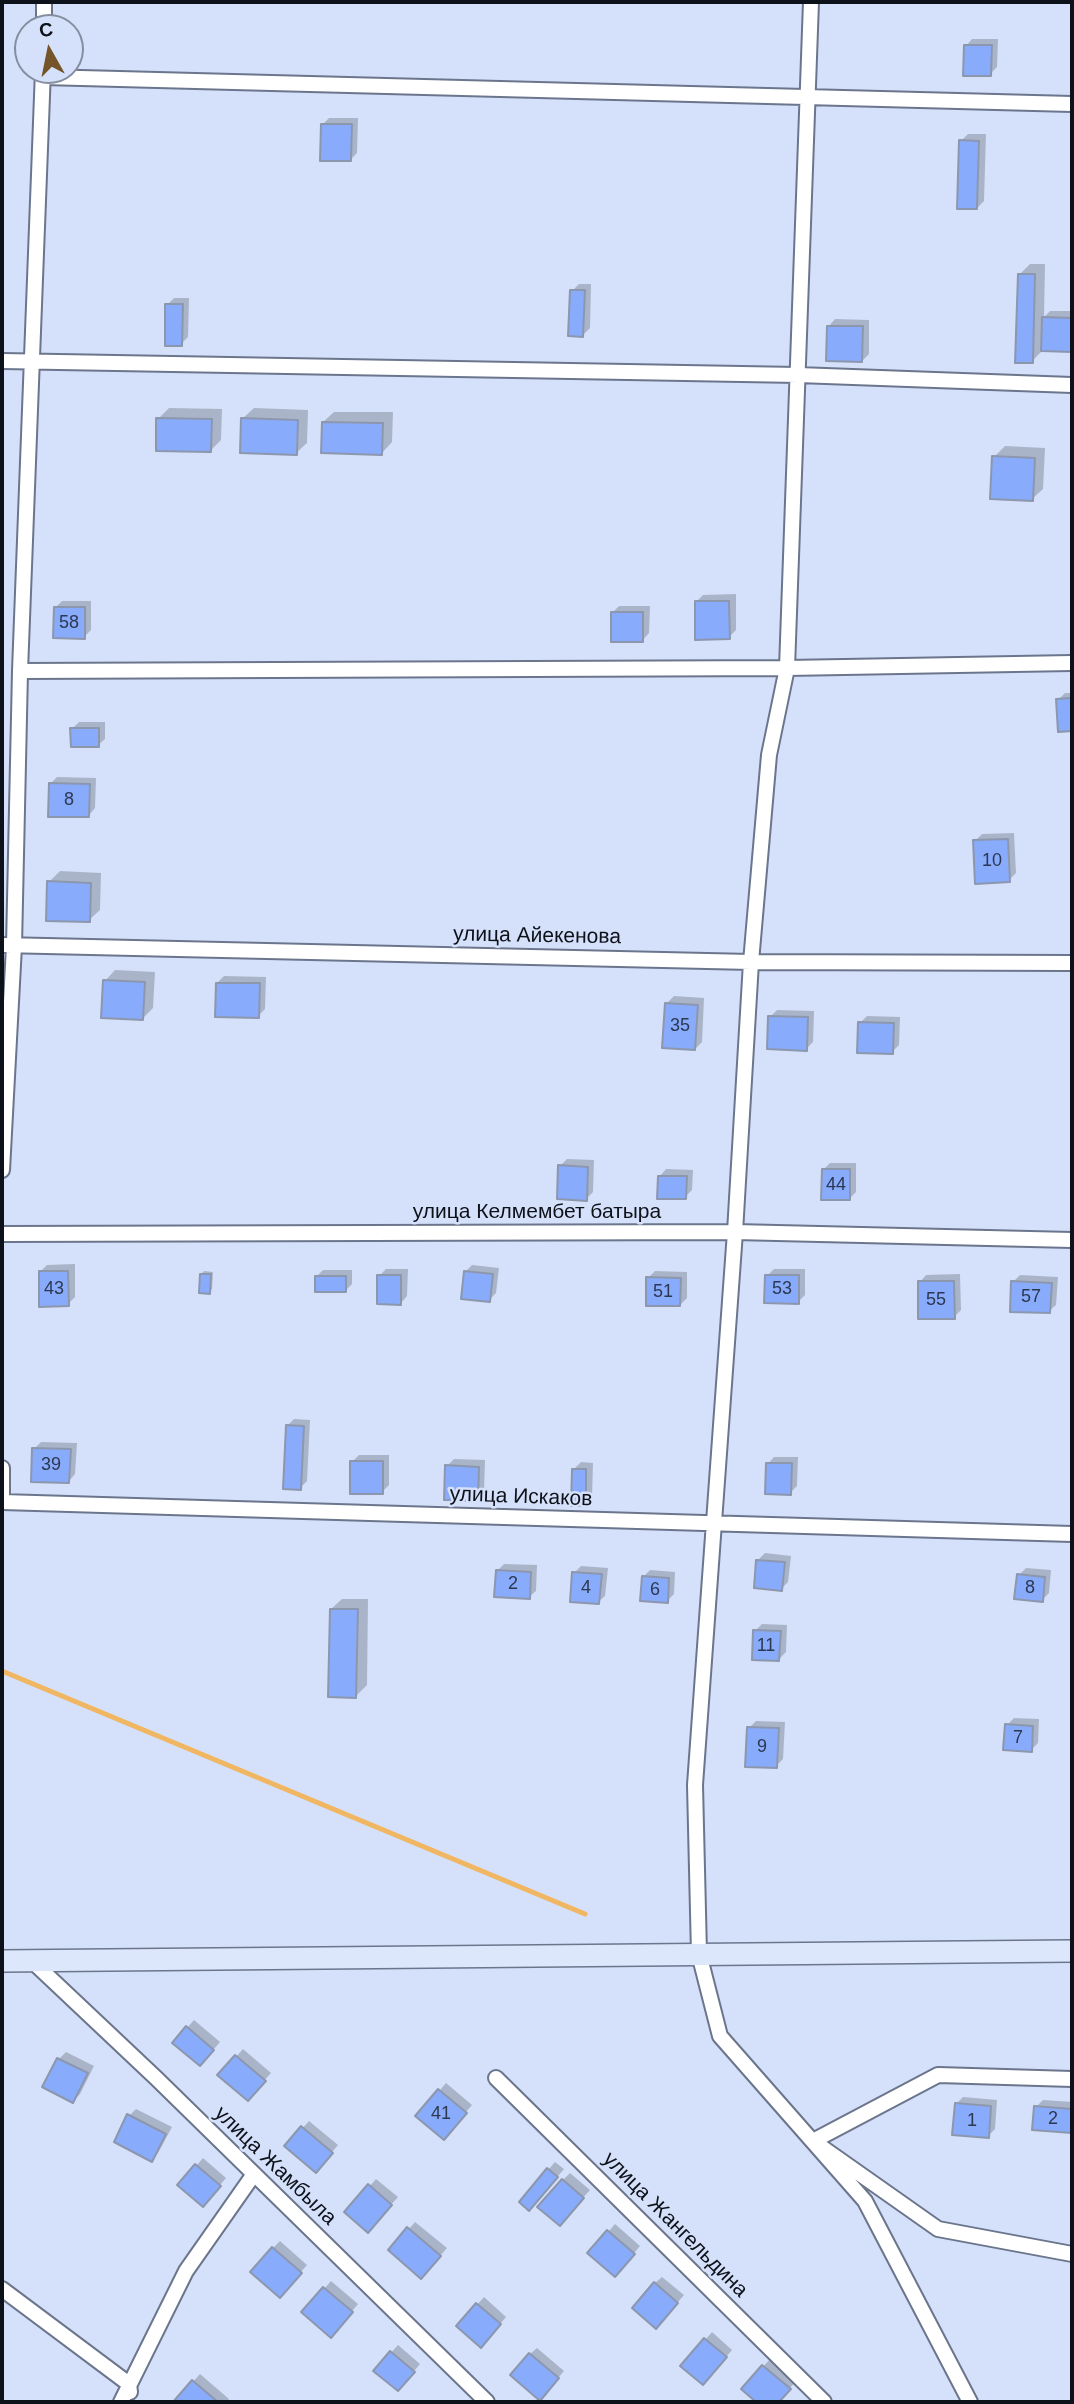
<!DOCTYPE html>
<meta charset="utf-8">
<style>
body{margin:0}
#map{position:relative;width:1074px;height:2404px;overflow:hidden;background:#d5e1fa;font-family:Helvetica,sans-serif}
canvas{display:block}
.frame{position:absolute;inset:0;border:4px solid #0d1119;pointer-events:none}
.north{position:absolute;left:14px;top:14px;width:70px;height:70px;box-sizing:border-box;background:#d5e1fa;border:2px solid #858ea0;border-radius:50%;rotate:351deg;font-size:19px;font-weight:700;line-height:28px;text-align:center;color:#0d1119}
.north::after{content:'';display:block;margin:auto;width:24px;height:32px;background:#735529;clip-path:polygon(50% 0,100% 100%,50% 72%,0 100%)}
</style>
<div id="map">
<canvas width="1074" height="2404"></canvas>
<div class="frame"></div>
<div class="north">С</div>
</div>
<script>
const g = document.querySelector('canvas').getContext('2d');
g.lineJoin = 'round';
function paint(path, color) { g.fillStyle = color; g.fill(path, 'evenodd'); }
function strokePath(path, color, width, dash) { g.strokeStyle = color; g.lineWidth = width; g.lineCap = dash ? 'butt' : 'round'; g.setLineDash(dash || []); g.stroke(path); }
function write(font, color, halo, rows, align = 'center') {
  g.font = font + ' Helvetica,sans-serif'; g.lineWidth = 5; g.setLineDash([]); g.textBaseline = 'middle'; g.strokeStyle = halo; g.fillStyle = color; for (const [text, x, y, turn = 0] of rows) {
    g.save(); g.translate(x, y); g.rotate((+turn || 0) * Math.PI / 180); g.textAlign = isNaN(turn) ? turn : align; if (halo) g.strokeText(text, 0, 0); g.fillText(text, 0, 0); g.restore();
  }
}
const shadow = new Path2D(`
 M972,39H998L997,67L990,74L966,46Z
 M329,118H358L357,153L350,160L322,125Z
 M968,134H986L984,201L977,208L961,141Z
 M1030,264H1045L1044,317L1050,311H1072V350H1043L1032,361L1019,275Z
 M579,284H591L590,328L583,335L572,291Z
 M174,298H189L188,337L181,344L167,305Z
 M835,319L869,320V354L862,361L829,326Z
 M169,408L222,409L221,440L211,450L158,419Z
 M254,408L308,410L307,443L296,453L243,418Z
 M334,412H393L392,442L382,453L323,422Z
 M1005,446L1045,448L1043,489L1032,499L994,457Z
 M736,594V630L729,637L696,602L703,595Z
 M62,601H91V630L84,637L55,608Z
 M619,606H650L649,633L643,640L612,613Z
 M1065,693H1072V729L1060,730L1058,700Z
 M79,722H105V739L98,745L72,729Z
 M57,777L96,778L95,808L89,815L50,784Z
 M1014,833L1016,873L1009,880L975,841L982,834Z
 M60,871L101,873L100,910L89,920L49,882Z
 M115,970L155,972L153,1008L142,1019L105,981Z
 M224,976L266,977L265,1009L258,1016L217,983Z
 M674,996L704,998L702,1042L695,1049L667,1003Z
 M777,1010L814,1011L813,1042L806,1049L770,1017Z
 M867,1016L900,1017L899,1045L892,1052L860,1023Z
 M567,1159L594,1160L593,1192L586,1199L560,1166Z
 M830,1163H856V1192L849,1199L823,1170Z
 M666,1169L693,1170L692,1190L685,1197L660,1176Z
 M75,1264V1297L68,1304L40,1272L47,1265Z
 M472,1265L499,1268L496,1293L489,1300L465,1272Z
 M386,1269H408L407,1296L401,1303L379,1276Z
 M774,1269H805V1295L798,1302L767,1276Z
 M323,1270H352V1284L345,1291L316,1277Z
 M204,1271L213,1272L212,1289L209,1292L201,1274Z
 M655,1271L687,1272V1298L680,1305L648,1278Z
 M960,1274L961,1310L954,1317L920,1282L926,1275Z
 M1020,1275L1058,1277L1056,1305L1049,1311L1013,1282Z
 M294,1419L310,1420L307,1481L300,1488L287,1426Z
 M41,1442L77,1443L75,1474L69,1481L34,1449Z
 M359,1455H389V1485L382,1492L352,1462Z
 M774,1457H798L797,1486L790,1493L768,1464Z
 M454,1459L485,1460L484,1492L477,1499L447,1466Z
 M581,1462L593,1463L592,1497L585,1504L574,1469Z
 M765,1553L791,1556L788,1582L781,1589L758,1560Z
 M504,1564L537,1565L536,1591L529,1597L497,1571Z
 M581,1566L608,1568L605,1596L598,1602L574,1573Z
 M1026,1568L1051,1570L1049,1593L1042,1600L1019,1575Z
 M650,1570L675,1572L674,1594L667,1601L643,1577Z
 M342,1599H368L367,1685L356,1696L331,1609Z
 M762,1624L787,1625L786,1652L779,1659L755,1631Z
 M1014,1718L1039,1719L1038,1743L1031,1750L1007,1725Z
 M756,1721L785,1722L783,1759L776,1766L749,1728Z
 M194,2020L220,2042L207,2057L175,2042Z
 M243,2049L271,2073L254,2092L220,2075Z
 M66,2052L94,2066L80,2094L73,2101L44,2087L59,2059Z
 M446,2083L472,2105L450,2131L418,2116Z
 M963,2097L997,2100L995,2129L988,2136L956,2104Z
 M1043,2100L1072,2102V2131L1034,2128L1036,2107Z
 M136,2109L172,2127L158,2153L152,2160L129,2116Z
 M309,2121L338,2145L322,2164L287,2146Z
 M203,2158L226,2178L209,2198L180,2185Z
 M555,2162L564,2169L536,2202L521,2201Z
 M570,2173L590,2190L566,2217L563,2180Z
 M376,2179L398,2197L375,2223L370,2186Z
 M415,2222L447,2248L428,2270L409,2229Z
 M615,2224L640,2246L622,2268L590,2253Z
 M280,2241L307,2265L286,2289L273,2248Z
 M662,2277L684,2295L663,2320L655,2283Z
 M331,2281L358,2304L337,2329L304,2312Z
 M484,2297L506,2317L487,2339L458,2326Z
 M712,2332L732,2350L710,2376L683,2366Z
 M398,2345L420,2364L405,2382L376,2370Z
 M537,2348L564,2371L546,2392L530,2354Z
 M770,2359L796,2381L778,2402H759L743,2389Z
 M200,2374L229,2399L227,2402H175Z`);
const stream = new Path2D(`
 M2,1671L585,1914`);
const building = new Path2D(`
 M964,45H992L991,76H963Z
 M321,124H352L351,161H320Z
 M959,140L979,141L977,209H957Z
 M1018,274H1035L1033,363H1015Z
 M570,290H585L583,337L568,336Z
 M165,304H183L182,346H165Z
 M1042,317L1072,318V352L1041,351Z
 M827,326H863L862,362L826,361Z
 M156,418L212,419L211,452L156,451Z
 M241,418L298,420L297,455L240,453Z
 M322,422L383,423L382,455L321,453Z
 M992,456L1035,458L1033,501L990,499Z
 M695,601H729L730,639L695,640Z
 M54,607H85V639L53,638Z
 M611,612H643V642H611Z
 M1072,698V731L1058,732L1056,699Z
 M70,728H99V747H71Z
 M49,783L90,784L89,817H48Z
 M1008,839L1010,882L975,884L973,840Z
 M47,881L91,883L90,922L46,921Z
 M103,980L145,982L143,1020L101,1018Z
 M216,983H260L259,1018L215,1017Z
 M665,1003L698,1005L695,1050L662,1048Z
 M768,1016L808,1017L807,1051L767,1049Z
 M858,1022L894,1023L893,1054L857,1053Z
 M558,1165L588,1167L587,1201L557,1199Z
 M822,1169H850V1200H821Z
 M658,1176H687L686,1199H657Z
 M39,1271H68L69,1306L39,1307Z
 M464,1271L493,1274L490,1302L461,1299Z
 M200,1274H211L210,1294L199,1293Z
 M377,1275H401V1305L377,1304Z
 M765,1275H799V1304L764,1303Z
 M315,1276H346V1292H315Z
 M646,1277L681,1278L680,1306H646Z
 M918,1281H954L955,1319H918Z
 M1011,1281L1052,1283L1050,1313L1010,1312Z
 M286,1425L304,1426L301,1490L283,1489Z
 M32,1448L71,1449L69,1483L31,1482Z
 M350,1461H383V1494H350Z
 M766,1463H792L791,1495L765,1494Z
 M445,1465L479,1467L478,1501L444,1500Z
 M572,1469H586V1506H571Z
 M756,1560L785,1562L782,1591L754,1588Z
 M496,1570L531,1572L530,1599L494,1597Z
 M572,1572L602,1574L599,1604L570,1602Z
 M1017,1574L1045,1577L1043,1602L1014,1599Z
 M642,1576L669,1578L668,1603L640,1601Z
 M330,1609H358L356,1698L328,1697Z
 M753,1630L781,1631L779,1661L752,1660Z
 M1005,1724L1033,1726L1032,1752L1003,1750Z
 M747,1727L779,1728L777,1768L745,1767Z
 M186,2026L214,2050L200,2066L172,2043Z
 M235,2055L266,2081L248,2101L217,2075Z
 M57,2058L88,2073L73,2103L42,2087Z
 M438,2089L467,2113L444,2140L415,2116Z
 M955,2103L991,2106L989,2138L952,2135Z
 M1034,2106L1072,2109V2133L1032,2130Z
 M127,2114L166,2134L152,2162L114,2142Z
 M301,2126L333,2153L316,2173L284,2146Z
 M195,2164L221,2186L203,2207L177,2185Z
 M547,2168L558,2177L529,2211L519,2202Z
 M562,2179L584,2198L560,2226L537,2207Z
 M368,2184L392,2205L368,2233L344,2212Z
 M407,2227L441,2256L421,2279L388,2250Z
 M607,2230L635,2254L615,2277L587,2253Z
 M272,2247L302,2273L280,2298L250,2272Z
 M654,2282L678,2303L656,2329L632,2308Z
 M323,2287L353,2312L331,2338L301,2312Z
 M476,2303L501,2324L481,2348L456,2326Z
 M704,2338L727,2357L703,2385L680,2366Z
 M390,2351L415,2372L398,2391L373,2371Z
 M529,2353L559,2378L540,2401L510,2375Z
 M762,2365L791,2389L779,2402H756L741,2389Z
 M192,2380L218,2402H173Z`);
const minor = new Path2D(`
 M811,2L787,668L769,755L751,962L735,1232L695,1785L699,1954L720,2036L865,2201L970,2402
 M44,28V2
 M43,77L1072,104
 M2,361L798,375L1072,385
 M20,671L787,668L1072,663
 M2,945L751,962L1072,963
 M2,1170L14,946L20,671L43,70
 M2,1234L735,1232L1072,1240
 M2,1468V1502L1072,1534
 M32,1961L156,2078L487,2402
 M496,2078L824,2402
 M1072,2079L938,2075L813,2141L938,2229L1072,2254
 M2,2289L129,2384L130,2392
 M121,2402L186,2271L254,2174`);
const secondary = new Path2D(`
 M2,1961L1072,1951`);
const numberNames = [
 ["58",69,623],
 ["8",69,800],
 ["10",992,861],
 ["35",680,1026],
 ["44",836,1185],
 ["43",54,1289],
 ["53",782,1289],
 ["51",663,1292],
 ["57",1031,1297],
 ["55",936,1300],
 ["39",51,1465],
 ["2",513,1584],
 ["4",586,1588],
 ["8",1030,1588],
 ["6",655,1590],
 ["11",766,1646],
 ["7",1018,1738],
 ["9",762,1747],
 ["41",441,2114],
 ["2",1053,2119],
 ["1",972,2121]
];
const streetNames = [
 ["улица Айекенова",537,936,1],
 ["улица Келмембет батыра",537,1212],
 ["улица Искаков",521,1497,2],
 ["улица Жамбыла",275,2166,44],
 ["улица Жангельдина",675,2225,45]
];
paint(shadow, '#0003');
strokePath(stream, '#f0b661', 5);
paint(building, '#88abfb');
strokePath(building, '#8c97ae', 2);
strokePath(minor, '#6b758c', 18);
strokePath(secondary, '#6b758c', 24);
strokePath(minor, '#fff', 14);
strokePath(secondary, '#dde7fb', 21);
write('18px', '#2c3852', null, numberNames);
write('21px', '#0d1119', '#d5e1fa', streetNames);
</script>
